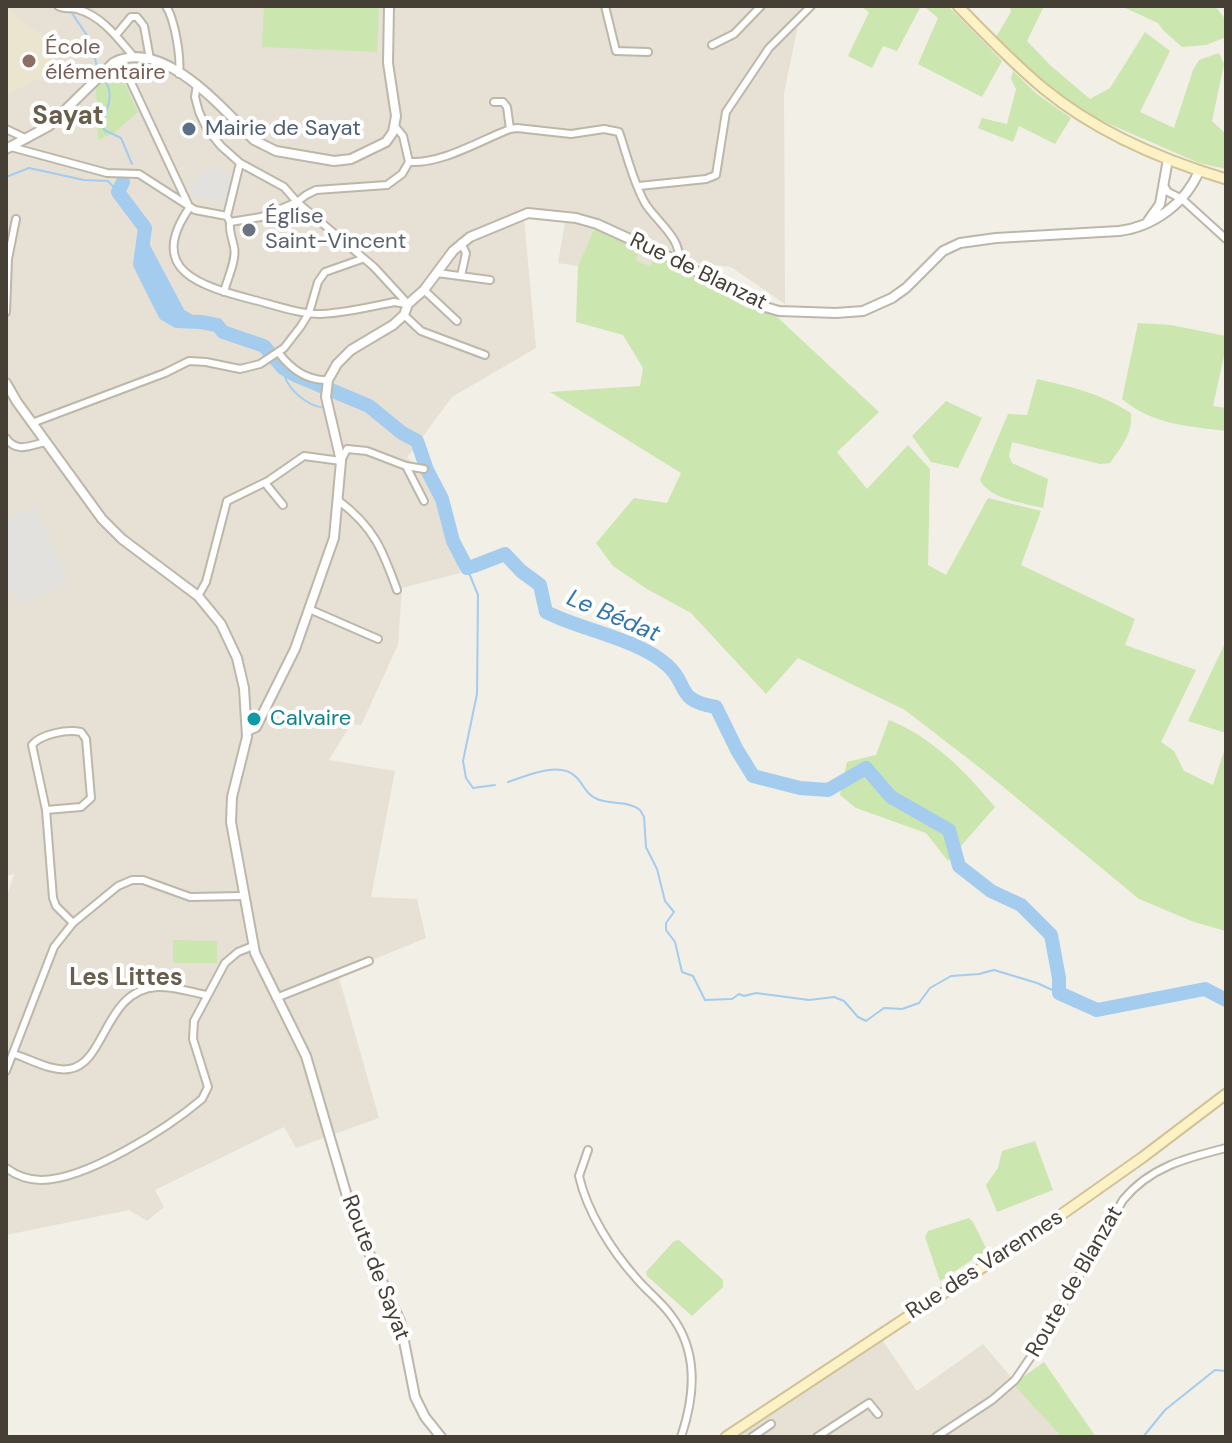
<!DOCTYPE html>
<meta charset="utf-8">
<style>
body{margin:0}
#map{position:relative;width:1232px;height:1443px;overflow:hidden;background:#f2efe6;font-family:"DM Sans",sans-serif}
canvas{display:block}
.frame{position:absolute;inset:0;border:8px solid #453f35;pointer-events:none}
</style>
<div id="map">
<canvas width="1232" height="1443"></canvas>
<div class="frame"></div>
</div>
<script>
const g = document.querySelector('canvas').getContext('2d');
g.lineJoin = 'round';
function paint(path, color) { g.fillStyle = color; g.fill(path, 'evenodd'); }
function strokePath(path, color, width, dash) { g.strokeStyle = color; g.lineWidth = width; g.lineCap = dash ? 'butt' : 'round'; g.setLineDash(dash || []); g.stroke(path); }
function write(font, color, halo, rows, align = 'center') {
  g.font = font + ' "DM Sans",sans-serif'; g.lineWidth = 8; g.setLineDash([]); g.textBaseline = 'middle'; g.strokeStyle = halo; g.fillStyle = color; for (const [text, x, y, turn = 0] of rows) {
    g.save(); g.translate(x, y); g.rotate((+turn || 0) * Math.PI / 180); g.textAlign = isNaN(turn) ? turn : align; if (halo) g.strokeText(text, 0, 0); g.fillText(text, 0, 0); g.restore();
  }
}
const residential = new Path2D(`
 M6,6H802L784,93L785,304L731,267L655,258L650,266L636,260L639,250L594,229L578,266L558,263L565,222L524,218L536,348L452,397L407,458L436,479L460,573L402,588L398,645L361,725L351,724L329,760L395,771L371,897L417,899L426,938L338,974L379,1118L296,1148L284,1127L155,1190L164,1207L147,1221L129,1210L6,1235V898L14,874L6,876Z
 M881,1338L917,1391L983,1344L1062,1437H731Z`);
const education = new Path2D(`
 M6,6L26,25L61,46L45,76L6,95Z`);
const green = new Path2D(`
 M264,6H379L377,52L262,47Z
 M860,6H921L897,51L883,46L872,68L848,56L869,12Z
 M924,6H948L1002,61L982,97L918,64L938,18Z
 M1010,6H1044L1027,41L1050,65L1090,99L1110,88L1145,32L1170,51L1140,112L1174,128L1193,70L1199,60L1219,53L1224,64L1212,121L1226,134V169L1199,163L1098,119L1066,100L1022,64L996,37L1011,12Z
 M1121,6H1215L1226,20V37L1206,45L1182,47L1164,31L1158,23Z
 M1013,71L1037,94L1071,118L1055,144L1019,126L1013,142L978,128L982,118L1007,124L1016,89L1011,79Z
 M112,74L122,78L138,112L115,132L98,140L96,88Z
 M594,229L640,250L636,260L650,266L655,258L682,268L745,307L775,315L879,412L837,452L867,489L908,445L930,469L928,565L946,575L988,498L1041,511L1021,565L1135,619L1125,645L1196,670L1161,742L1174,751L1184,771L1213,785L1226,745V931L1194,922L1139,899L984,771L905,710L798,658L766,694L691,613L647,589L613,566L596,543L634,498L667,503L681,473L550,392L640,386L643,368L623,335L576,322L578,266Z
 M1138,323L1171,325L1226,336V347L1213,406L1226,408V431C1187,426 1154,425 1122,399Z
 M1037,379C1073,387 1099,393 1131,413C1133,434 1121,447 1110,463L1100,464L1012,442L1009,456L1012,463L1048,479L1043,508C1024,503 989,499 980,480L1008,414L1027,415Z
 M946,401L982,418L958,468L931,462L912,436Z
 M1226,641V733L1188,721Z
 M889,720C932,737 966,772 995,807L948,861L926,833L856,808L840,795L847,762L876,755Z
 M173,940L217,941V963H173Z
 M1035,1141L1053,1190L997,1212L986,1185L998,1168L1002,1151Z
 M969,1218L973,1222L987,1250L940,1281L925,1237L928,1231Z
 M679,1240L723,1280V1287L692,1316L647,1276L646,1272L674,1241Z
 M1044,1362L1096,1437H1062L1013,1384Z`);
const parking = new Path2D(`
 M215,168L234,175L227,202L194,197L188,187L200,173Z
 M36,506L69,583L17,605L6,580V519Z`);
const stream = new Path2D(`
 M71,11C76,21 90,37 92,46C96,56 94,63 100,72
 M103,77C119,101 101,109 104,130L121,138L132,164
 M6,177L29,168L84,180L108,181L118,192
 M283,368C284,387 306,406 325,408
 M467,568L478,595L477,694L463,761L466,778L473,788L495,785
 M508,782C526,776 559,761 575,776C584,784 585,794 597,799C612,805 627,800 640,810L644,817L646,847L657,869L665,901L674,912L666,923V930L675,942L682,972L693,976L705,1000L732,999L739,994L744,996L756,993L809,1000L834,997L844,1001L858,1017L866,1021L884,1008L902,1009L919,1003L930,988L951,976L979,974L994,970L1037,983L1059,993
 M1143,1437L1165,1410L1215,1370L1226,1371`);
const river = new Path2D(`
 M123,182L118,192L145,228L140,264L165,314L177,321L201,322L217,325L223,332L264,346L283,368L295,375L369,406L402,433L417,441L427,470L442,499L453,541L467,568L470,567
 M143,247L179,315L188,320
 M474,566L505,554L521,571L540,585L546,612C581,630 638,639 667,665C690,685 674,700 716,707L737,750L753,776L800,788L828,790L866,768L891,797L949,830L959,866L991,891L1021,905L1051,935L1059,978V993L1097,1010L1205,989L1226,1000`);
const minor = new Path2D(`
 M58,6C65,10 70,7 77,9C102,16 118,38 133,56
 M166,6C175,20 181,57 179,74
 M605,6L616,51L648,52
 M116,35L131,17H137L144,26L150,59
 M712,45L734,34L761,6
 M120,59L188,204
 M197,84L195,97L199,112L207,129L221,146L240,163L284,187L297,202L374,267L408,304
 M494,102H503L507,107L510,129L517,128L571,134L604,129L619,132C627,155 633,182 645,203C654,219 684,240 678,261
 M6,129L27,139
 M11,147L107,173L139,174L195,210L227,216L230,222L261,217L297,202L306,195L316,190L387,185L402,174L409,162L403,136L395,126
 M409,162C442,164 479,141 510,129
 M1163,184L1168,192L1182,199L1226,239
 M639,186L706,179L716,175L726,112L769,48L811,6
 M190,207C145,271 201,286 254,300C275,305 298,314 321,314C345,313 370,307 394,302L406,304
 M227,216L240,163
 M437,273L490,280
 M461,276L466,253L461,243
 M424,290L457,321
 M224,292C227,279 237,260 234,247C232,237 229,232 230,222
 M6,312L8,259L16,219
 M404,315L421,331L485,355
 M278,352C290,368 307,381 328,380
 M32,423L165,373L189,361L206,362L240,369L260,364L284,348L301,326L309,313L318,282L325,272L362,259
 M6,438C16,453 30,446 45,442
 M406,466L424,469
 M265,483L283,505
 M339,501C374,527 383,551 397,590
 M198,596L206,582L227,501L268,481L304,456L341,461L347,449L367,451L406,466L424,501
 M309,609L378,639
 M46,810L81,807L91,798L86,739L81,732C67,729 41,734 32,745L46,810L53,898L56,906L73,923
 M276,998L369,961
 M14,1054C30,1059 52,1072 69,1069C106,1064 104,990 157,987C173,986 191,992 206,995
 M6,1071L54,947L73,923L118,886L132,880H143L190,897L244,896
 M588,1150L579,1176C587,1212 612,1251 636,1278C647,1291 660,1301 670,1314C699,1351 695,1395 681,1437
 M6,1168C17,1176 27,1180 41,1180C86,1180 168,1128 202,1099L208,1087L193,1039L194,1021L225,963L238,952L253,946
 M752,1437L771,1424
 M817,1437L869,1403L878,1414
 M936,1437L992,1400L1015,1380L1039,1345L1123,1200C1150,1167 1186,1158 1226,1148`);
const tertiary = new Path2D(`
 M6,149L49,126L113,63C162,36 223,109 254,140L276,151L334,161L351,159L386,142L393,132L396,116L388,63L389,6
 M1148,221L1160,204L1168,159
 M6,383L17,402L102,519L122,539L198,596L221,624L237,658L244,688L247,737L232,797L231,822L255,953L306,1056L354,1220L400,1321L415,1397L425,1417L441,1437
 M247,731L256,727L295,649L334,538L341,461L326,397L328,380L337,364L351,350L393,325L404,315L408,304L424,290L453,251L470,237L528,213L576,218L597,224L678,261L755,304L779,311L836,313L863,311L892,298L906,288L943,251L960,243L996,238L1119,231C1153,227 1186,203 1199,171`);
const secondary = new Path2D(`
 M958,6C985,34 1013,63 1043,88C1095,131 1162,160 1226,179
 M726,1437L1048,1224L1143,1157L1226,1094`);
const markers = [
 [29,61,8,"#8d6e63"],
 [189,129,8,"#5c6f8a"],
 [249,230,8,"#6b7280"],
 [254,719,8,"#0f9aa8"]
];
const educationNames = [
 ["École",45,48],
 ["élémentaire",45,73]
];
const serviceNames = [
 ["Mairie de Sayat",205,129]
];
const worshipNames = [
 ["Église",265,217],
 ["Saint-Vincent",265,242]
];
const streetNames = [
 ["Rue de Blanzat",698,272,26],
 ["Rue des Varennes",985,1265,-33],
 ["Route de Sayat",375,1268,69],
 ["Route de Blanzat",1075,1282,-60]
];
const cultureNames = [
 ["Calvaire",270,719]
];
const waterNames = [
 ["Le Bédat",613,617,23]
];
const neighbourhoodNames = [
 ["Les Littes",126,979]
];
const quarterNames = [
 ["Sayat",68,117]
];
paint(residential, '#e6e1d4');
paint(education, '#ebe5d0');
paint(green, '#cbe6af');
paint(parking, '#e3e1de');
strokePath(stream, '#a3ccee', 2);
strokePath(river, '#a3ccee', 14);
strokePath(minor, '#bdb7a9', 10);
strokePath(tertiary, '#bdb7a9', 12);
strokePath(secondary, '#d1c397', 13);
strokePath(minor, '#fff', 6);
strokePath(tertiary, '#fff', 8);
strokePath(secondary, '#fdf2c5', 9);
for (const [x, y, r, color] of markers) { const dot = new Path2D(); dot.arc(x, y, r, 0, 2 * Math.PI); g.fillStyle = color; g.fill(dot); strokePath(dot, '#fff', 3); }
write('22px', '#785e54', '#fff', educationNames, 'left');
write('22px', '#4e5e75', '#fff', serviceNames, 'left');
write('22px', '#5b616d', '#fff', worshipNames, 'left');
write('22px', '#453f35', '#fff', streetNames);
write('22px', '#0d838f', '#fff', cultureNames, 'left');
write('italic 24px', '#3174ae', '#fff', waterNames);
write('bold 24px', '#675e4d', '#fff', neighbourhoodNames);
write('bold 26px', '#675e4d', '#fff', quarterNames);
</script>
